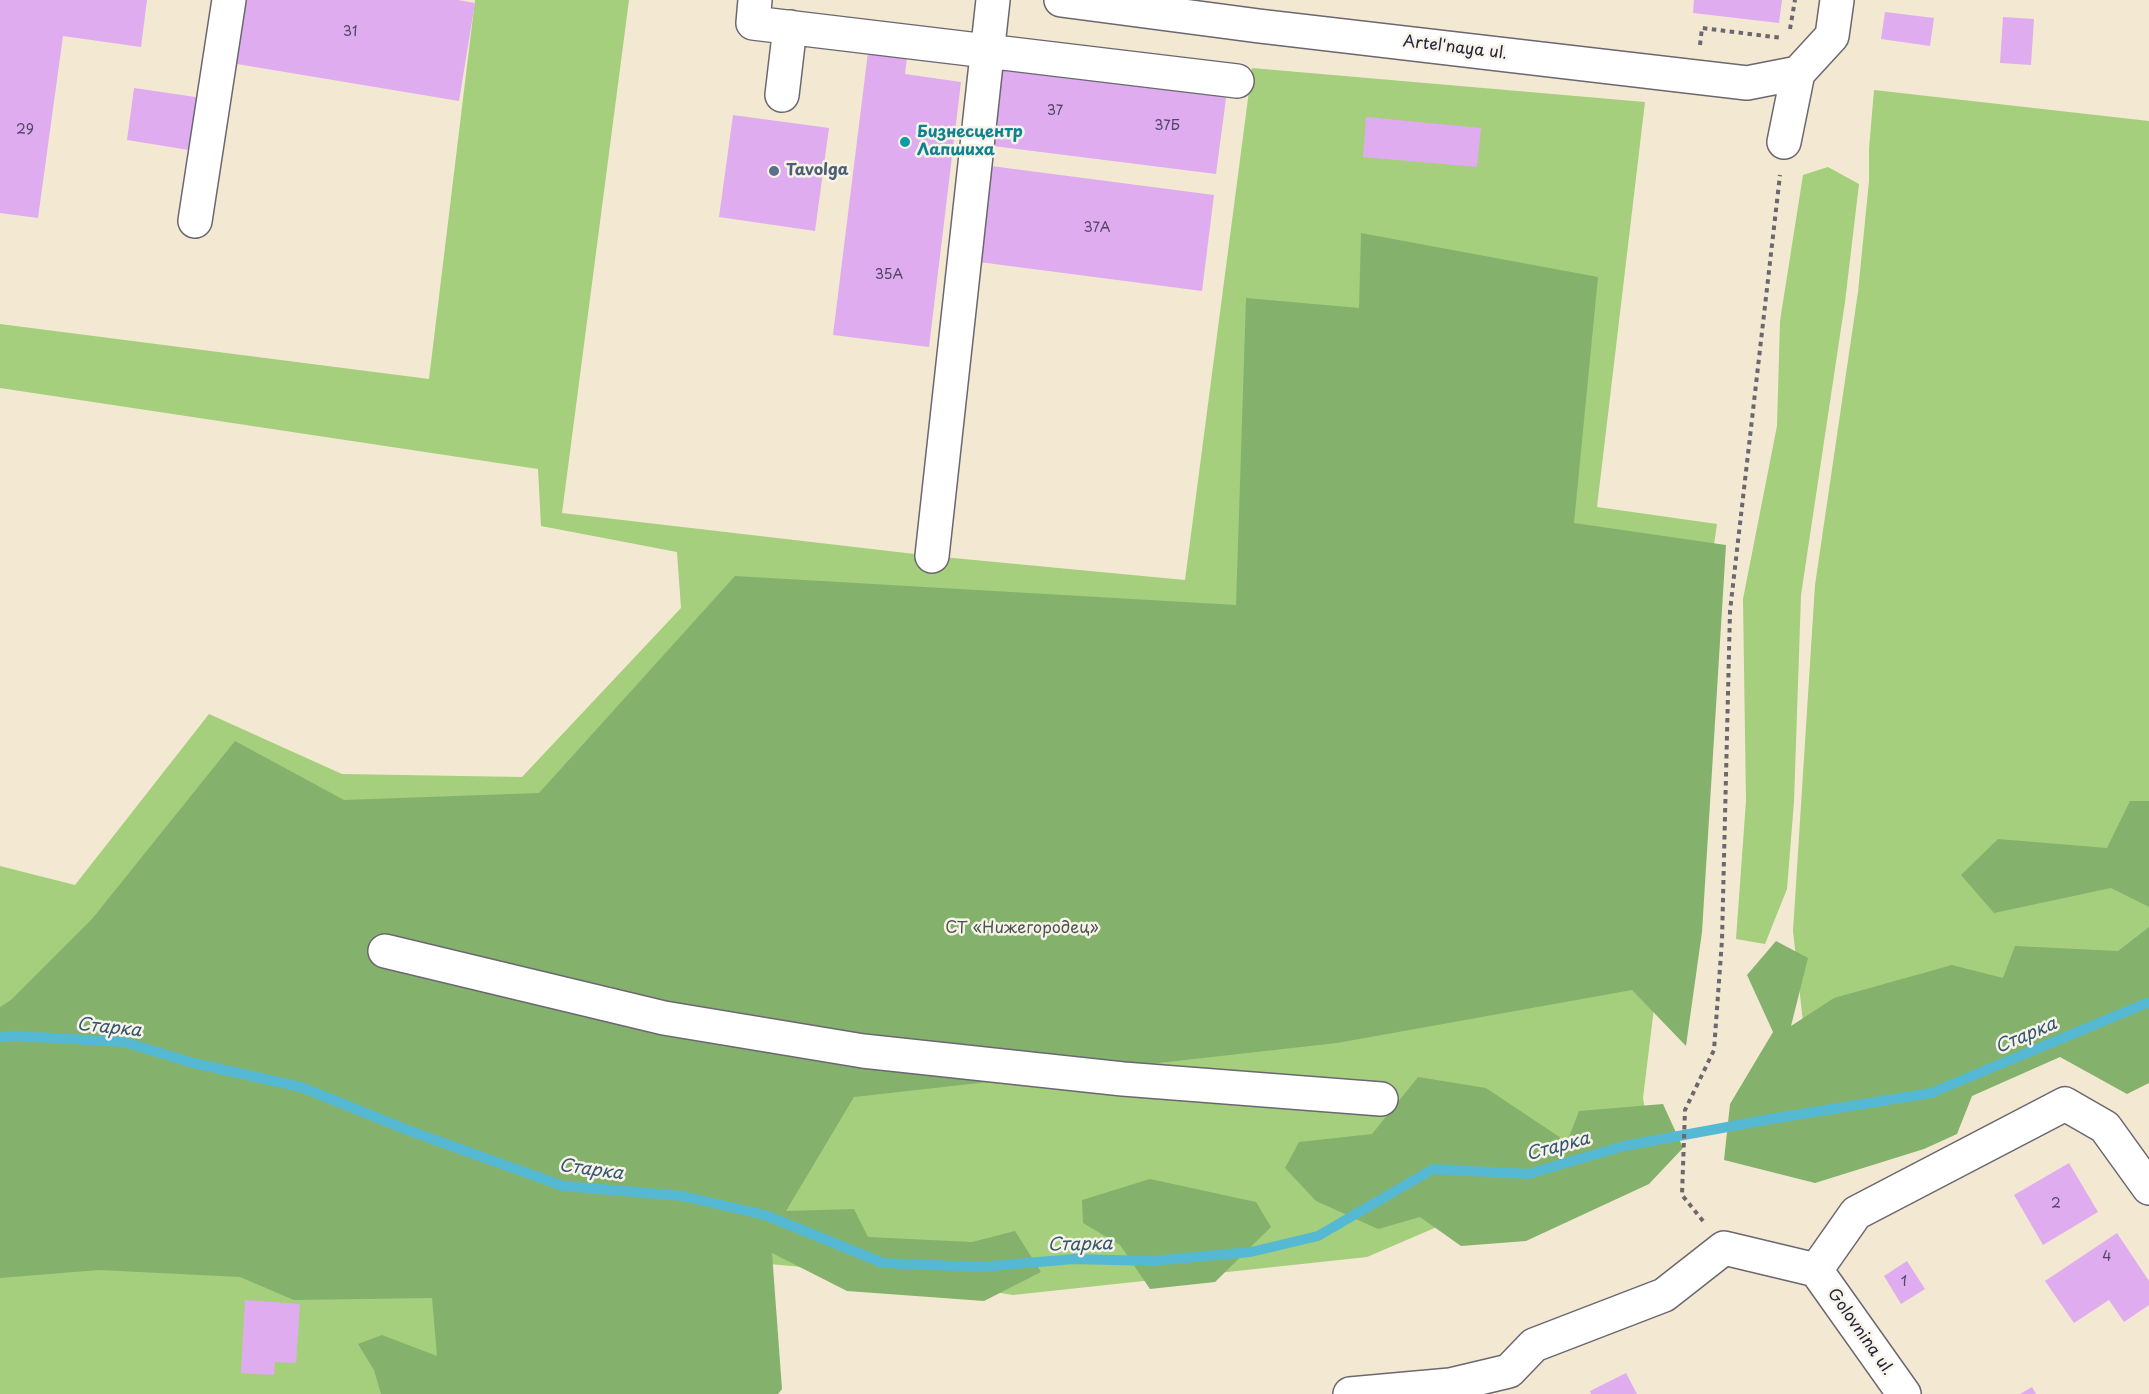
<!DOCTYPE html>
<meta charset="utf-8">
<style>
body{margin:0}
canvas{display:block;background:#f3e8d2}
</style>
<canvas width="2149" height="1394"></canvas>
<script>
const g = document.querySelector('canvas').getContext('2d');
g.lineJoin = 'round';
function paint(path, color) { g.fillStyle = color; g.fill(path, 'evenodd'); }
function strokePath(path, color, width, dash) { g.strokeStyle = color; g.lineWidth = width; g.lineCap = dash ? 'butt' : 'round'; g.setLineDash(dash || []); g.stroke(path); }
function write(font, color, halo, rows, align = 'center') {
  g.font = font + ' "Playpen Sans",sans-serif'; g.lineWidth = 5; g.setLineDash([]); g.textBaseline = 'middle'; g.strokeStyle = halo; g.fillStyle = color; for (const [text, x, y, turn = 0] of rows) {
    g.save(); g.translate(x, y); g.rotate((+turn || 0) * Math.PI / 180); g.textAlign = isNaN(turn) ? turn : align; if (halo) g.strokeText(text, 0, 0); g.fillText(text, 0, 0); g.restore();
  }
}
const green = new Path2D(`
 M475,0H629L562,513L932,556L1185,580L1252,68L1645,102L1597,507L1717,524L1693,690L1643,1098L1655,1168L1537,1184L1367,1257L1013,1295L881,1274L769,1264L766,1394H0V866L75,885L209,714L342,774L522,777L681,608L677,552L541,526L538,469L0,388V324L429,379Z
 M1874,90L2149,121V954L1808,1068L1793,931L1815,585L1858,292L1869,181V149Z
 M1828,167L1859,184L1845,302L1801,595L1794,802L1787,889L1765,944L1736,939L1746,801L1743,599L1777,426L1780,321L1803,175Z`);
const forest = new Path2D(`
 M1361,233L1598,277L1574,523L1726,545L1702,932L1686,1046L1632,990L1337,1043L854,1097L786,1211L854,1209L868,1237L972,1242L1015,1231L1041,1272L984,1301L847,1291L772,1253L782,1389L778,1394H381L374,1370L358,1344L382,1335L437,1356L432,1298L294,1300L240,1277L99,1270L0,1278V1007L11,1000L92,919L235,741L344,800L539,793L735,576L1236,605L1246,298L1359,308Z
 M2130,801H2149V907L2111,888L1994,913L1961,875L1998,839L2107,848Z
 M2149,927V1083L2127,1094L2060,1057L1972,1096L1957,1134L1924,1149L1815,1183L1724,1160L1730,1104L1773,1032L1747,975L1776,941L1808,958L1791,1026L1834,998L1952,965L2003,978L2015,946L2118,951Z
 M1418,1077L1486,1088L1567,1142L1579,1111L1663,1104L1683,1148L1649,1184L1526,1241L1461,1246L1420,1217L1378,1229L1316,1201L1285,1168L1299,1142L1372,1134Z
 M1150,1179L1256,1202L1271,1227L1215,1282L1150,1289L1120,1245L1083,1223L1082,1200Z`);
const stream = new Path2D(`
 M0,1037L15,1036L124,1042L193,1063L301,1087L410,1131L563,1186L682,1196L765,1215L883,1263L980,1267L1074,1259L1151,1261L1251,1252L1318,1236L1433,1169L1528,1174L1624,1146L1771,1119L1931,1093L2149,1002`);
const building = new Path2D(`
 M0,0H147L141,47L63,36L38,218L0,213Z
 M236,0H458L475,3L459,101L225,62Z
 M1694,0H1782L1779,23L1693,13Z
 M1885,12L1934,18L1930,46L1881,39Z
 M2003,17L2034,19L2031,65L2000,63Z
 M868,52L907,57L905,74L961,82L929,347L833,335Z
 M1004,63L1227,91L1216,174L993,146Z
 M134,88L202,98L195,151L127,140Z
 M733,115L829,128L815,231L719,217Z
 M1366,117L1481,128L1477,167L1363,157Z
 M991,166L1214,195L1202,291L979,262Z
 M2069,1163L2098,1212L2043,1245L2014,1195Z
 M2117,1233L2149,1281V1305L2124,1322L2109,1300L2074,1323L2045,1281Z
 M1907,1261L1925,1289L1901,1304L1884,1276Z
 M245,1300L300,1304L296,1363L275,1362L274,1375L241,1373Z
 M1626,1373L1637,1394H1591L1590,1391Z
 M2032,1387L2036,1394H2020Z`);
const path = new Path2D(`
 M1790,29L1795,0
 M1700,45L1702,28L1782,38
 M1703,1221L1682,1195L1685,1110L1714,1050L1722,940L1730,611L1780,175`);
const minor = new Path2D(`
 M755,0L753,23L1237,81
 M1061,0L1259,26L1747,83L1798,73L1832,36L1837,0
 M782,95L790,27
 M1784,142L1798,73
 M195,221L229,0
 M932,556L993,0
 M385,951L664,1018L863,1051L1123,1079L1381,1099
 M1816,1270L1856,1213L2065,1104L2105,1127L2149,1188
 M1816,1270L1904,1394
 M1350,1394L1450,1385L1509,1371L1534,1345L1664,1295L1724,1248L1816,1270`);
const markers = [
 [905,142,6,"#0f9aa8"],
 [774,171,6,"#5c6f8a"]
];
const numberNames = [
 ["31",350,32],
 ["37",1055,111],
 ["37Б",1167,126],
 ["29",25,130],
 ["37А",1097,228],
 ["35А",889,275],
 ["2",2056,1204],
 ["4",2107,1257],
 ["1",1904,1282]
];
const streetNames = [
 ["Artel'naya ul.",1455,48,7],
 ["Golovnina ul.",1860,1332,55]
];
const cultureNames = [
 ["Бизнесцентр",917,133],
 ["Лапшиха",917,151]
];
const serviceNames = [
 ["Tavolga",786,171]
];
const parkNames = [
 ["СТ «Нижегородец»",1022,929]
];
const waterNames = [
 ["Старка",109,1028,6],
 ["Старка",2026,1036,-23],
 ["Старка",1558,1147,-15],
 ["Старка",591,1170,8],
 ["Старка",1080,1245,-1]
];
paint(green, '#a5cf7c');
paint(forest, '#84b26c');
strokePath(stream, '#56b9d4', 10);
paint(building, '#dfadef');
strokePath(minor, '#6b6770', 36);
strokePath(path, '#6b6770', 4, [4.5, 4.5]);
strokePath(minor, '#fff', 33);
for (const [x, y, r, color] of markers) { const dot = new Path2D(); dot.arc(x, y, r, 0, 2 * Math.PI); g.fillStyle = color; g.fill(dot); strokePath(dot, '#f7f3e8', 2); }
write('14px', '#514568', null, numberNames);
write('16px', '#22223b', '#f7f3e8', streetNames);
write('bold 16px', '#0d838f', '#f7f3e8', cultureNames, 'left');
write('bold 16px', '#4e5e75', '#f7f3e8', serviceNames, 'left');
write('16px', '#49564e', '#f7f3e8', parkNames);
write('italic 18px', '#345771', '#f7f3e8', waterNames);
</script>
